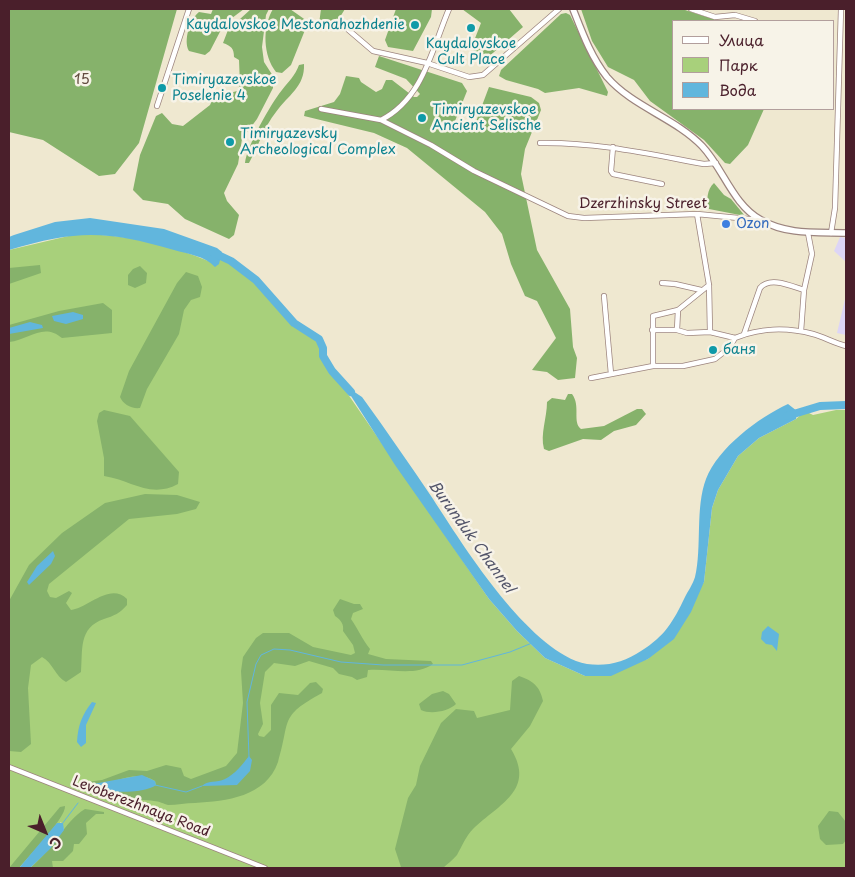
<!DOCTYPE html>
<meta charset="utf-8">
<style>
body{margin:0}
#map{position:relative;width:855px;height:877px;overflow:hidden;background:#efe8d0;font-family:"Playpen Sans",sans-serif}
canvas{display:block}
.frame{position:absolute;inset:0;border:10px solid #4a1f2b;pointer-events:none}
.legend{position:absolute;left:672px;top:20px;width:162px;height:90px;box-sizing:border-box;background:#f7f3e8;border:1px solid #b29e9c;margin:0;padding:6px 9px;list-style:none;font-size:15px;color:#4a1f2b}
.legend li{display:flex;align-items:center;gap:10px;height:25px}
.legend b{width:25px;border:1px solid #b29e9c}
.north{position:absolute;left:20px;top:807px;width:50px;height:50px;-webkit-text-stroke:4px #f7f3e8;paint-order:stroke;rotate:136deg;font-size:14px;font-weight:700;line-height:20px;text-align:center;color:#4a1f2b}
.north::after{content:'';display:block;margin:auto;width:18px;height:22px;background:#4a1f2b;clip-path:polygon(50% 0,100% 100%,50% 72%,0 100%)}
</style>
<div id="map">
<canvas width="855" height="877"></canvas>
<div class="frame"></div>
<ul class="legend">
<li><b style="height:6px;background:#fff"></b>Улица</li>
<li><b style="height:14px;background:#a8d07b"></b>Парк</li>
<li><b style="height:14px;background:#61b6dd"></b>Вода</li>
</ul>
<div class="north">С</div>
</div>
<script>
const g = document.querySelector('canvas').getContext('2d');
g.lineJoin = 'round';
function paint(path, color) { g.fillStyle = color; g.fill(path, 'evenodd'); }
function strokePath(path, color, width, dash) { g.strokeStyle = color; g.lineWidth = width; g.lineCap = dash ? 'butt' : 'round'; g.setLineDash(dash || []); g.stroke(path); }
function write(font, color, halo, rows, align = 'center') {
  g.font = font + ' "Playpen Sans",sans-serif'; g.lineWidth = 5; g.setLineDash([]); g.textBaseline = 'middle'; g.strokeStyle = halo; g.fillStyle = color; for (const [text, x, y, turn = 0] of rows) {
    g.save(); g.translate(x, y); g.rotate((+turn || 0) * Math.PI / 180); g.textAlign = isNaN(turn) ? turn : align; if (halo) g.strokeText(text, 0, 0); g.fillText(text, 0, 0); g.restore();
  }
}
const built = new Path2D(`
 M840,237L846,238V262L834,251Z
 M846,295V335L837,333Z`);
const green = new Path2D(`
 M77,234C123,234 169,244 211,262L219,260L222,256L256,280L294,323L319,339L323,348V356L332,371L489,599L517,631L545,658L585,676L648,659L704,582L712,508L718,490L738,456L759,438L796,419L805,411L813,415L836,410H846V868H30L64,830L61,822L19,868H9V250Z`);
const forest = new Path2D(`
 M9,9H177L139,143L115,174L99,176L43,140L9,132Z
 M213,9H244L224,24L210,51L205,55L189,51C183,41 190,19 199,12L211,14Z
 M251,9H269L266,15L262,47L264,62L273,76V88L257,119L242,139L238,164L224,193L227,201L239,215L234,235L229,239L185,219L168,204L143,200L133,190L140,155L156,116L162,113L172,124L183,126L210,105L215,94L222,90L230,93L237,91L240,85L239,60L234,57C234,48 231,46 223,43L228,30Z
 M273,9H290L307,21V25L291,65L282,73L276,72C263,56 262,27 273,9Z
 M321,9H345L333,28L325,29L319,24Z
 M396,9H432L431,17L413,51L388,47L385,40Z
 M462,9H509L523,27L479,65L472,46L481,23Z
 M581,9H682L719,21H674V109H764L748,145L730,164L725,163L704,140L650,101L634,80L608,67L592,41Z
 M566,13L570,15L608,92L607,96L579,88L545,93L538,89L506,80L499,76L501,70L561,14Z
 M379,56L462,83L467,91L455,121L474,127L489,87L531,97L539,103L541,110L525,149L521,174L537,250L570,309L573,347L577,358L575,378L558,380L547,372L532,370L556,338L537,301L525,296L511,264L502,234L485,212L407,148L374,133L304,116L305,111L334,102L340,94L346,76L359,78L361,82L376,92L382,89L386,80H392L414,97H417L420,94L406,79L375,67Z
 M304,64C305,87 288,95 276,112C264,127 258,147 249,163H245C247,146 270,105 282,90C289,81 295,76 299,65Z
 M714,183L724,195L731,199L745,216L709,209C706,201 707,189 714,183Z
 M40,265L41,273L9,284V268Z
 M140,266L147,273L146,283L135,288L128,285V275L133,269Z
 M186,272L198,276L202,287L200,297L191,300L184,310L179,334L147,389L140,408C131,409 123,404 120,397L129,371L177,283Z
 M103,303L112,310V333L62,338C43,322 29,340 9,342V325L59,311Z
 M568,394H572C581,406 572,422 581,429L604,426L637,409H642L646,414L636,425L614,431L601,440L583,439L549,451L544,449C540,434 547,418 547,402L552,398L565,400Z
 M104,410L130,416L179,472L178,484C150,499 131,480 104,476V458L97,421L99,413Z
 M145,494L177,495L200,502L196,509L177,514L129,519L49,584L47,591L50,597L56,598L69,591L72,593L66,603L71,610C88,608 110,582 127,599V605C120,613 114,616 104,619C78,628 83,650 81,672L66,682C55,676 53,663 42,657L31,665L28,688L31,744L21,752L9,751V601L29,565L62,533L105,503Z
 M340,599L354,604H360L363,609L353,613L351,619C358,629 362,639 370,649L368,654L386,659L431,661L433,664C415,677 389,668 368,670L367,677L357,680L352,677L339,674L333,668L309,661L295,666L274,663L265,672L260,703L263,724L258,734L259,736L264,737L271,730V705L279,693L298,695L310,683L316,682L323,689L322,693C278,717 291,720 278,762C266,797 226,801 195,803C186,803 177,805 168,805C164,804 159,801 154,801C138,798 111,802 99,790L137,791L156,785L155,781C133,767 108,789 86,784L87,782L102,780L129,770L147,771L166,765L181,768L184,776L191,779L226,766L237,753L243,703L241,671L243,657L256,638L263,633H289L313,647L351,655L355,653L353,645L343,631C344,624 341,620 335,616L333,610Z
 M519,676C534,681 540,687 543,701L530,726L511,749C536,790 499,804 473,829C466,836 462,846 457,855C453,860 447,864 443,868L401,867L395,849L408,798L416,785L420,766L441,723L456,709L474,711L477,718L510,710L512,681Z
 M443,691L449,694L456,704C449,711 431,715 421,710L419,704L432,694Z
 M65,806C66,818 28,857 19,868H9L60,807Z
 M85,809L104,812V814H96L86,823L87,834L79,844H74L73,851L63,861H52L53,868H30C52,851 64,822 85,809Z
 M829,811L838,812L846,822V840L843,844L826,845L820,839L818,826Z`);
const water = new Path2D(`
 M90,218L164,229L217,248L222,252L219,264L215,267C205,256 188,254 174,250C105,230 77,230 9,250V237L14,235L55,222Z
 M73,312L83,315V319L66,324L54,321L52,316Z
 M30,322L42,325L43,328L9,334V328Z
 M344,385L362,397C386,430 410,465 433,499C464,547 522,639 576,661C598,669 622,664 641,651C665,636 673,622 685,597C688,591 693,584 695,577C702,547 695,508 706,479C718,448 758,418 788,404L797,411L796,419L759,438L738,456L718,490L712,508L704,582L691,612L674,639L648,659L611,676H585L545,658L517,631L489,599L395,465Z
 M53,551L55,556L51,564L29,585L27,582L37,566Z
 M768,626L779,634L777,651L772,645L766,644L761,639L762,632Z
 M92,702L96,703L86,725V743L81,747L77,742C78,725 82,715 92,702Z
 M249,756L252,760L250,771L237,785L202,786C207,780 217,783 225,779C235,774 242,765 249,756Z
 M142,775L155,781L156,785C145,794 104,793 91,788L93,784Z
 M57,823H63L64,830L50,849L30,868H19Z`);
const stream = new Path2D(`
 M249,757L247,702L256,664L261,655L274,649L290,650L341,662L383,665H462L510,652L532,643
 M155,785L186,792L202,786
 M62,824L78,803`);
const river = new Path2D(`
 M214,253L231,261L256,280L294,323L319,339L323,348V356L332,371L351,392
 M787,416L820,406L846,405`);
const minor = new Path2D(`
 M691,9L715,17L735,15L755,21
 M345,27L373,51L427,63L469,77L483,75L559,9
 M157,106L189,9
 M321,109L381,120L431,145L474,171L568,216L584,218L697,214L759,220
 M381,120C423,99 432,49 449,9
 M540,143C596,142 649,154 704,164L716,163
 M613,147L611,171L613,174L662,184
 M697,214L709,285L710,332
 M831,233L835,208L841,9
 M662,283L675,284L701,290
 M604,296L611,374
 M652,330H677L687,333L710,332L735,338C759,328 787,327 813,334C824,337 834,343 846,346
 M677,330L678,310
 M801,331L804,290L812,254L808,233
 M744,334L760,288C770,276 791,286 804,290
 M653,366V316L678,310L709,285
 M591,378L653,366H683L715,359L729,348L735,338
 M9,767L265,868`);
const tertiary = new Path2D(`
 M573,9C582,32 591,57 607,77C633,107 675,118 702,146C723,168 733,205 761,220C787,235 817,232 846,233`);
const markers = [
 [415,25,5,"#0f9aa8"],
 [471,28,5,"#0f9aa8"],
 [162,88,5,"#0f9aa8"],
 [422,118,5,"#0f9aa8"],
 [230,142,5,"#0f9aa8"],
 [726,224,5,"#3f7fe0"],
 [713,350,5,"#0f9aa8"]
];
const cultureNames = [
 ["Kaydalovskoe Mestonahozhdenie",405,25,"right"],
 ["Kaydalovskoe",471,44,"center"],
 ["Cult Place",471,60,"center"],
 ["Timiryazevskoe",172,80],
 ["Poselenie 4",172,96],
 ["Timiryazevskoe",432,110],
 ["Ancient Selische",432,126],
 ["Timiryazevsky",240,134],
 ["Archeological Complex",240,150],
 ["баня",723,350]
];
const parkNames = [
 ["15",82,80]
];
const streetNames = [
 ["Dzerzhinsky Street",643,204],
 ["Levoberezhnaya Road",141,807,21]
];
const shopNames = [
 ["Ozon",736,224]
];
const waterNames = [
 ["Burunduk Channel",471,537,54]
];
paint(built, '#ddd5f6');
paint(green, '#a8d07b');
paint(forest, '#86b26b');
paint(water, '#61b6dd');
strokePath(stream, '#61b6dd', 1);
strokePath(river, '#61b6dd', 8);
strokePath(minor, '#9c847e', 6);
strokePath(tertiary, '#9c847e', 8);
strokePath(minor, '#fff', 4.5);
strokePath(tertiary, '#fff', 5.5);
for (const [x, y, r, color] of markers) { const dot = new Path2D(); dot.arc(x, y, r, 0, 2 * Math.PI); g.fillStyle = color; g.fill(dot); strokePath(dot, '#f7f3e8', 2); }
write('14px', '#0d838f', '#f7f3e8', cultureNames, 'left');
write('14px', '#624b3f', '#f7f3e8', parkNames);
write('14px', '#4a1f2b', '#f7f3e8', streetNames);
write('14px', '#366cbe', '#f7f3e8', shopNames, 'left');
write('italic 15px', '#525469', '#f7f3e8', waterNames);
</script>
